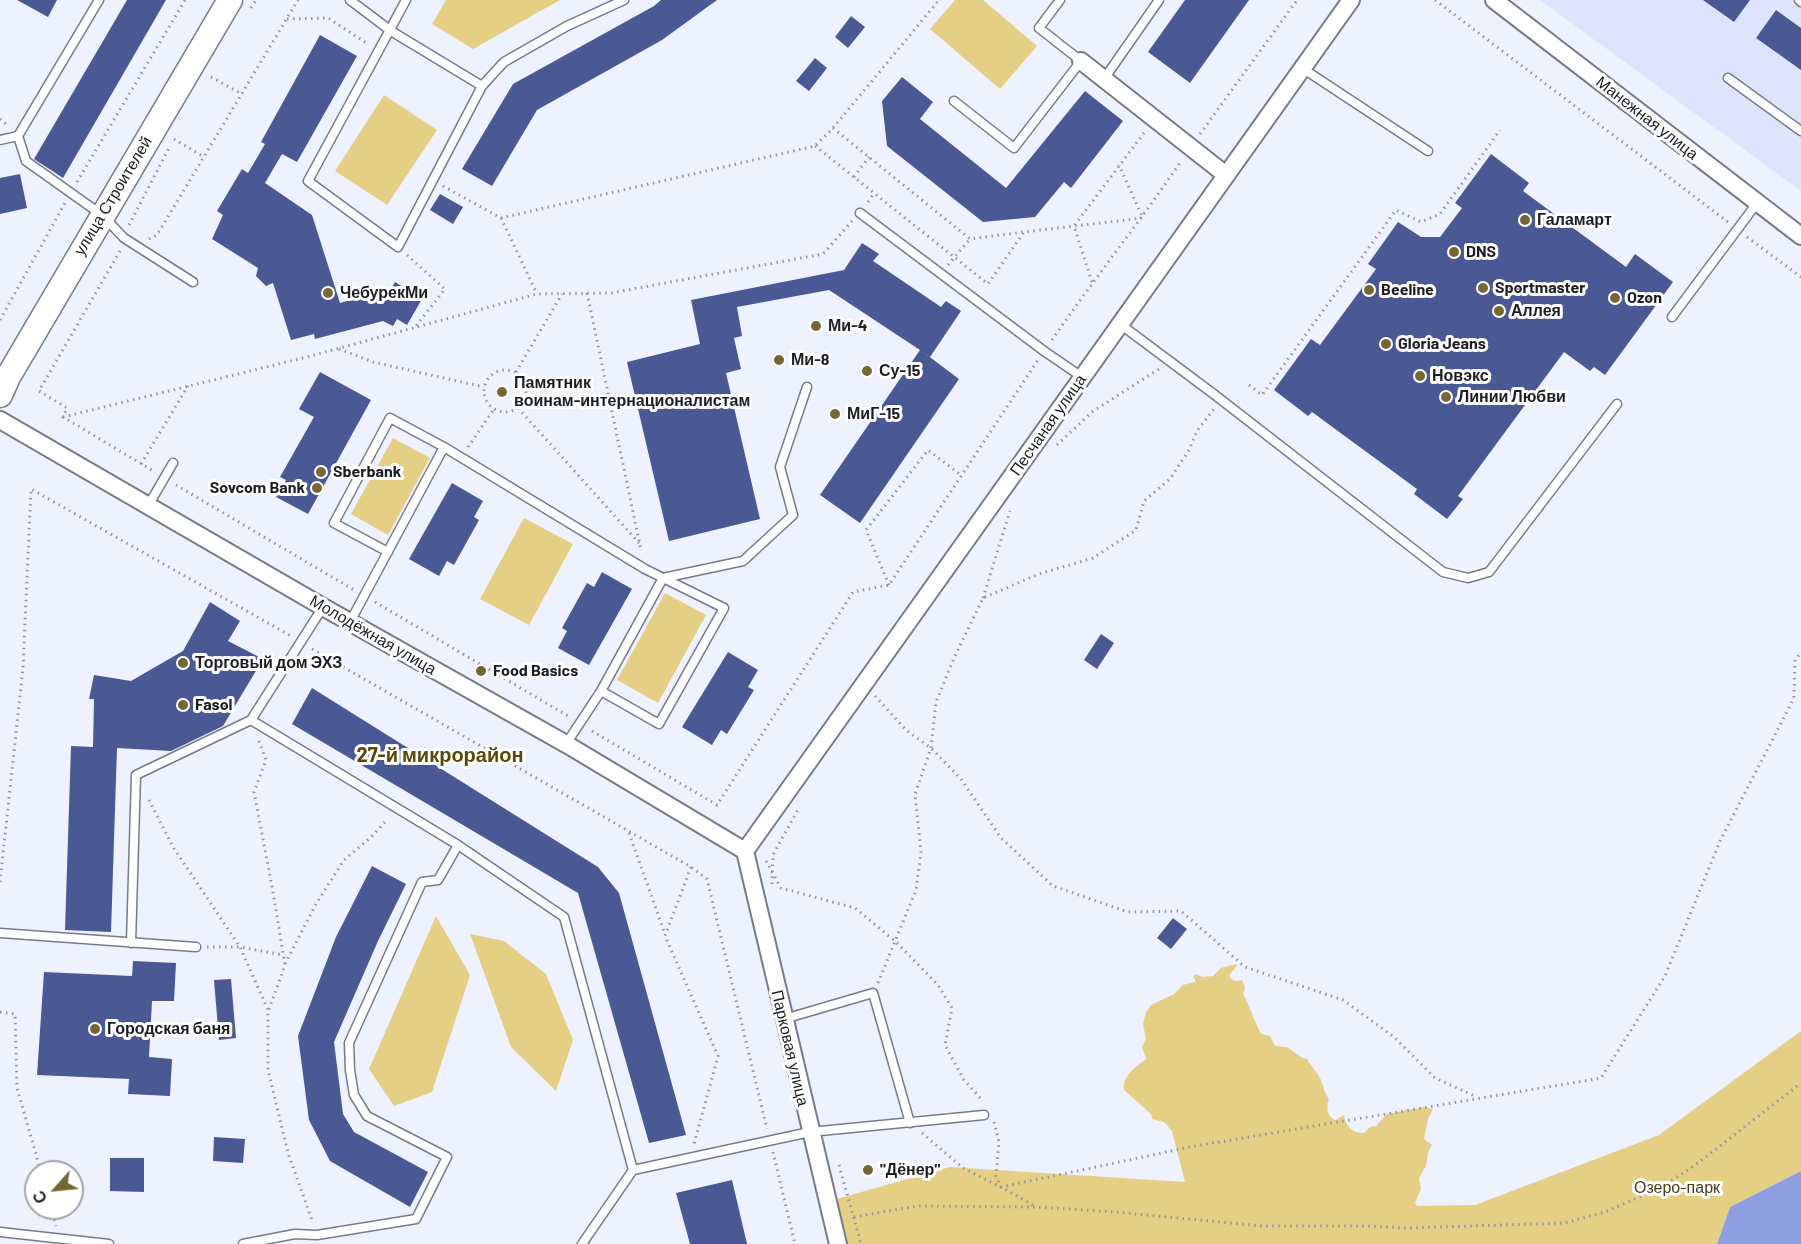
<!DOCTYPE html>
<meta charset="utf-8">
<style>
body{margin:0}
#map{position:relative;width:1801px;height:1244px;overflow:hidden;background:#eef1fe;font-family:Barlow,sans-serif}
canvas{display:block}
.north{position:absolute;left:24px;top:1160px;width:60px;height:60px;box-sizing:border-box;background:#fff;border:2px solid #a4a5a7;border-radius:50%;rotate:243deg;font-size:16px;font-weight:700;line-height:24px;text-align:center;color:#1c1e23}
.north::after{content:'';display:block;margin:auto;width:21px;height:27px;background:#756734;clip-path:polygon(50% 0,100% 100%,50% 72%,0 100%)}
</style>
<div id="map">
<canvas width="1801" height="1244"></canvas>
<div class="north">С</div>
</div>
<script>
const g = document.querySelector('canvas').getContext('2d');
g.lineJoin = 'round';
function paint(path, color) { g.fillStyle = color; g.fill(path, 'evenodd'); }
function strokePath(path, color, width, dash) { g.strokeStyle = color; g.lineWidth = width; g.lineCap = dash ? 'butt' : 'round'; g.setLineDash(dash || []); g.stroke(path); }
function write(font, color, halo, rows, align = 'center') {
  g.font = font + ' Barlow,sans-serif'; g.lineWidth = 6; g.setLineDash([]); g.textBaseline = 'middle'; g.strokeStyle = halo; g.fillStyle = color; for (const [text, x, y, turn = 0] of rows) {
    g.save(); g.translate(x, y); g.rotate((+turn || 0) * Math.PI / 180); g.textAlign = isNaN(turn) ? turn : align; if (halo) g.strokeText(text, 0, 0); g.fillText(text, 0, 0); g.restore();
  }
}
const built = new Path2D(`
 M1540,0H1801V191Z`);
const green = new Path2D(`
 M446,0H560L473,49L432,24Z
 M955,0H983L1037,46L1000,89L930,29Z
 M384,95L437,130L387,205L335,171Z
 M393,438L430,458L388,535L351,514Z
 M524,518L573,544L529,625L480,599Z
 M665,593L706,615L658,703L617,680Z
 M436,916L470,975L432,1092L394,1106L369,1069Z
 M470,934L504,941L546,974L573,1040L556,1091L511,1047Z
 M1236,964L1237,966L1230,974V978L1235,981L1242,980L1245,988L1243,994C1247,1000 1259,1032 1261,1033C1263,1035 1267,1035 1270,1036L1275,1046L1287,1047L1301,1057L1307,1059C1311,1066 1318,1073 1321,1080C1324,1087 1324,1093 1329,1099C1326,1106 1327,1118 1336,1120L1344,1115C1345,1125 1352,1134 1364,1133L1370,1127L1376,1126L1387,1114L1424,1107L1433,1109L1428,1119L1424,1139L1432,1145L1428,1153L1426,1166L1419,1178L1421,1189L1415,1203L1417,1206L1475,1205L1659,1135L1801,1031V1171L1730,1207L1717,1244H845L833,1200L950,1167L1185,1182L1172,1131L1164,1122L1152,1119L1151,1114L1124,1090C1122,1075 1136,1067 1146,1059L1142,1047L1146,1039L1143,1024L1146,1012L1151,1005L1174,994L1183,985L1195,982V979L1193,977L1195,974L1203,977L1213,976L1221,968Z`);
const water = new Path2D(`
 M1801,1171V1244H1717L1730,1207Z`);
const building = new Path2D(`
 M17,0H57L48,17Z
 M127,0H166L63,178L34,159Z
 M661,0H717L662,40L537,110L492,186L462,169L513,84L654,6Z
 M1185,0H1249L1190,83L1148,52Z
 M1703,0H1750L1734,22Z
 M1776,10L1801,28V70L1756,38Z
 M851,16L865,27L848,48L835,37Z
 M320,35L357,56L297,162L282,154L265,183L312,215L340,303L373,293L386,298L395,282L422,299L407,325L397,319L393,326L383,321L315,339L314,334L291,340L273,283L266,286L256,276L258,268L212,239L223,215L217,211L242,169L248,173L265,144L261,142Z
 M815,58L827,68L809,91L796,81Z
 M902,77L933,102L920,119L1006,188L1085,91L1123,121L1071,188L1064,182L1035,217L983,222L887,146L882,101Z
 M1491,154L1529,183L1523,191L1626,267L1635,254L1673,282L1605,375L1594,367L1590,371L1564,352L1458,496L1463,499L1447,519L1414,494L1417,489L1312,412L1308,416L1274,390L1311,339L1320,345L1376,269L1368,264L1398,222L1421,237H1440L1462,208L1455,203Z
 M20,174L27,208L0,214V178Z
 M440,194L463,207L453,224L430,210Z
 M862,243L879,254L873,261L941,307L946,301L961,311L930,357L923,352L959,379L860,523L820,495L920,350L829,290L737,307L742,336L734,338L741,369L726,373L760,519L669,541L627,362L700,344L691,300L844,270Z
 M320,372L371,400L308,514L276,497L286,480L280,477L314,417L299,409Z
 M452,483L483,501L474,517L479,520L454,565L447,561L439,576L409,559Z
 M602,572L632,589L589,665L558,648L567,631L562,628L587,583L594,587Z
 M210,602L240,621L228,641L263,659L223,726L171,751L117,748L111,932L65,930L71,746L93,747L94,699H89L94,675L131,681L183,651Z
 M1101,634L1114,643L1097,669L1084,660Z
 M728,652L758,670L748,687L754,690L727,734L721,730L712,745L682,727Z
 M312,688L598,867L619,893L686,1135L649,1143L578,893L292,724Z
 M372,866L406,884L378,941L334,1042L343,1114L354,1132L428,1172L410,1207L330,1161L309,1120L298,1036L336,937Z
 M1173,918L1187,929L1171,949L1157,938Z
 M133,961L176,963L174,1001H152L149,1057L172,1059L170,1096L128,1094L129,1079L37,1075L44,972L132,976Z
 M231,979L236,1038L219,1040L214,980Z
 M214,1137L245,1139L243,1163L213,1161Z
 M110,1158H144V1192L110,1191Z
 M732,1180L747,1244H690L676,1193Z`);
const path = new Path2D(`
 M1435,0L1728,222
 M251,8L256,0
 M287,19L328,18L368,44
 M211,77L242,94
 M0,119L6,124
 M833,128L970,239L1024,232
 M1200,134L1297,0
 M174,139L204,157
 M815,146L988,284L1024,232L1143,218L1119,165
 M854,177L869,157
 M77,182L185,0
 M443,186L501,218L815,146L833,128L939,0
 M868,202L874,193
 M501,218L537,294
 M129,225L170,146
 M1747,237L1801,277
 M149,239L157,235L298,0
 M120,251L39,391L67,408L63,417L155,472
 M407,255L445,289L416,326
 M948,265L970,239
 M1092,282L1074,226L1144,133
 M587,293L641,550
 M0,320L65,203
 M1052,340C1094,279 1140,222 1181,161
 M339,349L373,362L484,387
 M484 391a21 21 0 1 1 42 0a21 21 0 1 1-42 0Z
 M516,372L562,294
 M1249,385L1262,395L1396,210L1421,222L1440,214L1500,130
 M518,408L639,543
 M63,417L307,357L537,294L611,293L823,254L852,221
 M1057,445L1092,412L1159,369
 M468,447L494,409
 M141,464L188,386
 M176,485L354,590
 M889,585L866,530L928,450L961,475
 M983,598L1010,511
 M375,602L568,716
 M312,649L691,867L707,879L767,1129
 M875,696L906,730L931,748L961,779L1001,838L1053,886L1128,912L1181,911L1245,967L1343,1000L1394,1037L1435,1078L1477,1097
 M592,731L717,805L853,592L889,585L1038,360
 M259,741L266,760L254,792L273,892L285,965L268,1012V1070L288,1153L313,1223
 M149,800L173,847L240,947L268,1010
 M629,833L665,934
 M766,861L781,888L855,908L895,941L938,985L952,1008L945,1045L964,1080L983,1101
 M691,867L665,936L718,1056L694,1144
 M0,882L23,668L31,489L291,636
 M772,884L773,855L799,808
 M207,947H240L283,955
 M285,964L316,904L344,860L371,837L388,819
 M878,983L916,890L921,852L915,794L931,748L936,702L955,656L983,598L1039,574L1093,558L1136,530L1144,501L1170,479L1189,450L1197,431L1214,409
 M0,1012L15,1014L17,1088L41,1172
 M994,1122L999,1142L996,1176L1001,1187L1036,1207
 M922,1133L963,1168L1001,1187L1195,1146L1601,1078L1665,976L1720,841L1794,698L1795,661L1801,652
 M773,1152L795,1244
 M839,1165L861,1244
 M51,1208L56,1226
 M854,1217L917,1206L1037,1207L1115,1212L1262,1226H1367L1407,1228L1565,1223L1605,1212L1662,1187L1698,1163L1801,1083`);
const lane = new Path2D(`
 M350,0L391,31L482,86L398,247L308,181L406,0
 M1799,0L1801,2
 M1302,68L1428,151
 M1728,78L1801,131
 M1104,79L1159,0
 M482,86L504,62L567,26L624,0
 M954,101L1014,148L1081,61L1039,28L1060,0
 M18,136L26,161L102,215L124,238L193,282
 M0,140L18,136L99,0
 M860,213L1044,351L1082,377
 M1672,317L1757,203
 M1120,324L1215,395L1443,572L1468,578L1489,572L1617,404
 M444,447L645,569L724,608L659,724L601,691
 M148,506L173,463
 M350,622L444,447L390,418L334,523L388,552
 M251,720L458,845L564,917L633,1170
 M566,744L601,691L663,578L743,561L793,515L780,467L807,387
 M0,933L196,947
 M131,943L136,775L251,720L323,607
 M784,1019L873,993L910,1123
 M0,1232L109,1244
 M243,1244L295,1234L317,1235L416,1219L447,1157L367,1116L354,1095L350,1070L349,1043L422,882L438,880L458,845
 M582,1244L633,1170L810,1132L984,1115`);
const street = new Path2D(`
 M1494,0L1801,236
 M1081,61L1226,175
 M0,420L323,607L566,744L745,851
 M745,851L1351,0
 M745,851L838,1244`);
const secondary = new Path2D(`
 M0,395L8,377L230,0`);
const markers = [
 [1525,220,6,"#756734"],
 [1454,252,6,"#756734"],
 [1483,288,6,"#756734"],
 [1369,290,6,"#756734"],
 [328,293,6,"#756734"],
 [1615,298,6,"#756734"],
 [1499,311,6,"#756734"],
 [816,326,6,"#756734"],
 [1386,344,6,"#756734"],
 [779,360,6,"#756734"],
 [867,371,6,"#756734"],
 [1420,376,6,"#756734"],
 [502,392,6,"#756734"],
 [1446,397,6,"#756734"],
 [835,414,6,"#756734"],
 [321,472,6,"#756734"],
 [317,488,6,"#756734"],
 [183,663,6,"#756734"],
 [481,671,6,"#756734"],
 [183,705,6,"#756734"],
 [95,1029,6,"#756734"],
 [868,1170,6,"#756734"]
];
const streetNames = [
 ["Манежная улица",1647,118,38],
 ["улица Строителей",113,196,-59],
 ["Песчаная улица",1048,425,-55],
 ["Молодёжная улица",373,635,30],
 ["Парковая улица",790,1048,77]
];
const poiNames = [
 ["Галамарт",1537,220],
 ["DNS",1466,252],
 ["Sportmaster",1495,288],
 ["Beeline",1381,290],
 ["ЧебурекМи",340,293],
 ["Ozon",1627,298],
 ["Аллея",1511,311],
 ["Ми-4",828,326],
 ["Gloria Jeans",1398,344],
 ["Ми-8",791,360],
 ["Су-15",879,371],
 ["Новэкс",1432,376],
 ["Памятник",514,383],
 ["воинам-интернационалистам",514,401],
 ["Линии Любви",1458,397],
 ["МиГ-15",847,414],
 ["Sberbank",333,472],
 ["Sovcom Bank",305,488,"right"],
 ["Торговый дом ЭХЗ",195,663],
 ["Food Basics",493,671],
 ["Fasol",195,705],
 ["Городская баня",107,1029],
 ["\"Дёнер\"",880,1170]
];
const parkNames = [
 ["Озеро-парк",1677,1188]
];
const quarterNames = [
 ["27-й микрорайон",440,755]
];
paint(built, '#dde4fc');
paint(green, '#e5cf84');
paint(water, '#8d9fe0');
paint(building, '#4a5894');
strokePath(lane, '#777b89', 11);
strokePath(street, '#777b89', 20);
strokePath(secondary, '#777b89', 27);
strokePath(path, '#92949e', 3, [1.5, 4.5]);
strokePath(lane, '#fff', 8);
strokePath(street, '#fff', 16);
strokePath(secondary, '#fff', 24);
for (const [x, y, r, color] of markers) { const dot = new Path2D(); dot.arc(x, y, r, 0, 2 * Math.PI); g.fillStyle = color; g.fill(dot); strokePath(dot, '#fff', 2); }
write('16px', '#1c1e23', '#fff', streetNames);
write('bold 16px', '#1c1e23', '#fff', poiNames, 'left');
write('16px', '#463c1c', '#fff', parkNames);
write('bold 20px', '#594807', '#fff', quarterNames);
</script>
